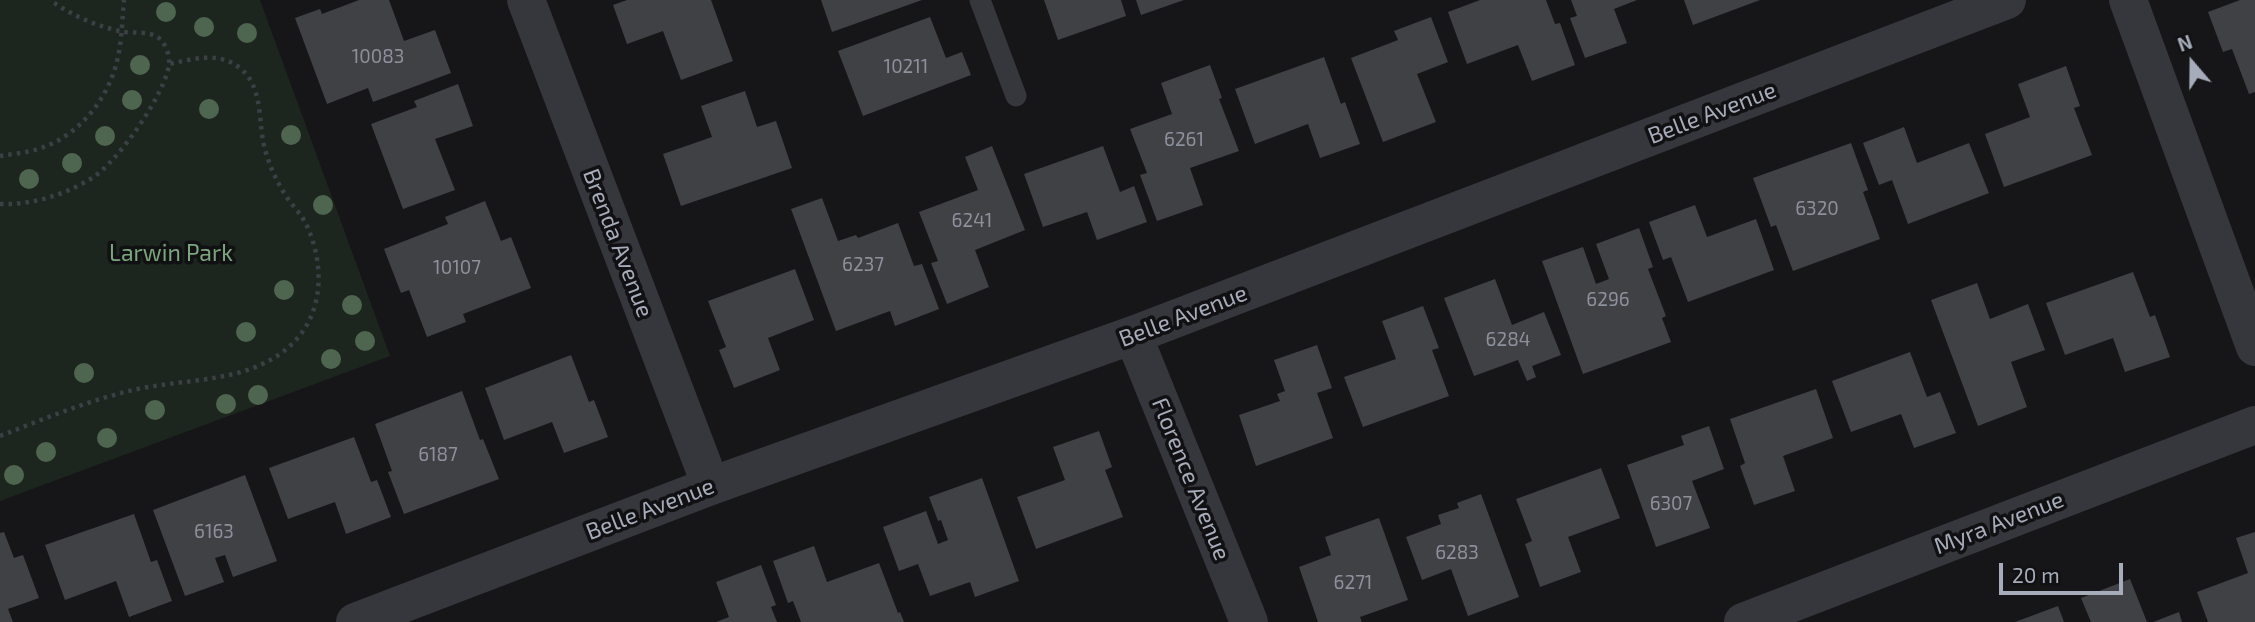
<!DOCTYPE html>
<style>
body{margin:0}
#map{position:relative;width:2255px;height:622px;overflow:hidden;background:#161618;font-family:"Exo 2",sans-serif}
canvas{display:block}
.north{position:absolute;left:2157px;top:28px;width:70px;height:70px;-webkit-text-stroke:5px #111113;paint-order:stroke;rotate:340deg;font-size:19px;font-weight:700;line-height:28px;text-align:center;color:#a6acb9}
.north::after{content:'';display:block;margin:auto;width:24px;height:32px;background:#a6acb9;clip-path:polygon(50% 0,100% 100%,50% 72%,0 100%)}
.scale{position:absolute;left:1999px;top:563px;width:124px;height:32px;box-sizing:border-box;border:4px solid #a6acb9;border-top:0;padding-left:9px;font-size:21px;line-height:24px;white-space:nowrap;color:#a6acb9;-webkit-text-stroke:5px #111113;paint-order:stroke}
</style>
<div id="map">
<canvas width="2255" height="622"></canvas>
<div class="north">N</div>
<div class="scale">20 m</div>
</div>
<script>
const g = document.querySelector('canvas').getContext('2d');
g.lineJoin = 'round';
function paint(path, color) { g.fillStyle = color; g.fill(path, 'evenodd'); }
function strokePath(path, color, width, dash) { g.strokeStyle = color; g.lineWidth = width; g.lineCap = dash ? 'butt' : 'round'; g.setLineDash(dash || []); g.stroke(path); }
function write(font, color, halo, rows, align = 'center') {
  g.font = font + ' "Exo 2",sans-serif'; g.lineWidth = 7; g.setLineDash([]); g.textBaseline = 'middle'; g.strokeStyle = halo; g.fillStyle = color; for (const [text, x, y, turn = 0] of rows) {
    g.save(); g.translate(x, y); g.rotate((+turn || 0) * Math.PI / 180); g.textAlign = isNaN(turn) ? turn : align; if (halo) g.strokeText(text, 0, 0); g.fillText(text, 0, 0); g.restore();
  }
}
const green = new Path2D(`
 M0,0H260L390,356L0,501Z`);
const building = new Path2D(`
 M359,0H389L404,41L435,30L451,73L373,102L368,88L327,104L295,18L320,9L322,14Z
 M627,0H711L733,61L681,80L663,31L627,44L613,5Z
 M821,0H922L832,32Z
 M1044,0H1121L1126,16L1058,40Z
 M1136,0H1184L1141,15Z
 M1480,0H1546L1555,24L1560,23L1575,65L1532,81L1518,45L1467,64L1448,12Z
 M1571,0H1637L1614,9L1627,43L1585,58L1570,18L1577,16Z
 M1684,0H1760L1693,25Z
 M2240,0H2255V92L2249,94L2232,49L2223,52L2208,12Z
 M930,17L946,58L962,52L971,75L863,116L838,51Z
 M1431,17L1448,62L1417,74L1436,122L1383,142L1351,58L1398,40L1394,31Z
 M1324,57L1341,104L1345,102L1360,144L1320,158L1308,124L1255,144L1235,89Z
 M1210,65L1222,98L1219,99L1239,151L1190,168L1203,205L1157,221L1140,175L1147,173L1130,129L1172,114L1161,83Z
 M2066,66L2080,106L2074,108L2092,155L2004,187L1985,134L2030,117L2018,84Z
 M458,84L473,126L435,139L455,190L403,209L371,124L417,107L414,101Z
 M745,91L757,127L776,121L792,168L681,206L663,154L712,137L701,106Z
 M1904,127L1917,163L1969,143L1989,193L1908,224L1892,180L1879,185L1863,143Z
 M1851,143L1868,190L1863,192L1880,239L1793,271L1776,225L1771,227L1753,178Z
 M992,146L1025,230L975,250L989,287L947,304L931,263L938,261L919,212L978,190L965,157Z
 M1103,146L1120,192L1134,186L1147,222L1097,240L1087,212L1043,227L1024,174Z
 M822,198L838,241L856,235L858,238L898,223L914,266L922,264L939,309L895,326L890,311L836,331L791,209Z
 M485,201L501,241L511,237L531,288L463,314L466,322L427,337L409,290L401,293L384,249L448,224L445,217Z
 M1695,205L1707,237L1756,219L1774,270L1688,302L1671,257L1663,260L1649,222Z
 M1639,228L1653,267L1648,269L1666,316L1662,318L1671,342L1583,374L1542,261L1583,247L1596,284L1609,279L1596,244Z
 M795,269L814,320L768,338L780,370L734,388L719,350L726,347L708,301Z
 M2133,272L2150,317L2155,315L2170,357L2125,372L2113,338L2065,355L2046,303Z
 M1495,279L1512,325L1544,312L1561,355L1532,366L1536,377L1527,381L1518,360L1474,376L1444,298Z
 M1977,283L1990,319L2028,304L2045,350L2011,362L2027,407L1978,426L1931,300Z
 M1423,306L1439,348L1432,350L1449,396L1363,427L1344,377L1396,359L1382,321Z
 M1317,345L1332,388L1317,393L1333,438L1256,466L1239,415L1280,401L1277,394L1285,391L1274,360Z
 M1910,352L1927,397L1940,392L1956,433L1914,448L1901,414L1851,432L1832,381Z
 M571,355L589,402L594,400L608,437L564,453L552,422L504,440L485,388Z
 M1816,389L1833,438L1783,456L1795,491L1754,505L1740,466L1745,463L1730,419Z
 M462,391L480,440L483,439L499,479L404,514L388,472L392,471L375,424Z
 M1709,426L1724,469L1692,481L1710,528L1656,547L1627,465L1684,445L1681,436Z
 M1099,431L1112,467L1105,470L1123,517L1036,549L1017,497L1065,480L1053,447Z
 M354,437L371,482L377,480L391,517L346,534L335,502L288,519L269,468Z
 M1601,468L1620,518L1568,537L1581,572L1540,587L1525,544L1532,541L1516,499Z
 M245,475L277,561L233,577L225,555L215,558L224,582L185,596L153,510Z
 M982,478L1019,581L975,597L970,582L930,596L918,564L899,571L883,527L926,511L938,544L948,540L941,520L938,521L929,497Z
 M1481,494L1519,597L1468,616L1451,569L1422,580L1406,537L1441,524L1438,515L1459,508L1457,503Z
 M134,514L151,562L157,560L172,601L129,617L116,581L65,600L45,545Z
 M1379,518L1408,600L1360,617L1362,622H1318L1299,567L1331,555L1325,537Z
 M4,532L14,558L23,555L39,598L8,609L13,622H0V533Z
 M2255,532V622H2208L2197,592L2248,573L2236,538Z
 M814,546L827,582L879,563L898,613L900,612L904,622H801L793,601L788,603L773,561Z
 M761,565L776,605L771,607L777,622H716L729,617L716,582Z
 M2130,579L2147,622H2091L2081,598Z
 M2058,606L2064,622H2015Z
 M2179,612L2182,622H2153Z`);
const path = new Path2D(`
 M0,156C12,154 26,153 38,149C76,138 106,102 116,65C122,44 122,21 124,0
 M0,204C33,205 64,195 92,178C117,163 166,93 169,64C170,56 166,45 160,39C151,30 131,34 119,31C94,25 71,15 50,0
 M0,436C41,420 82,403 125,392C180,377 247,386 291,345C325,313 325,262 305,222C300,213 292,205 286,196C277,182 271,169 266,153C257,126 265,88 240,68C219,51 193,59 169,64`);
const service = new Path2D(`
 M980,0L1016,96`);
const minor = new Path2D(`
 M526,0L711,486
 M2128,0L2255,347
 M1133,335L1249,622
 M355,622L711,486L1133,335L2007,0
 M1743,622L2255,425`);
const trees = [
 [166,12],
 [204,27],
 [247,33],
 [140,65],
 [132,100],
 [209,109],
 [291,135],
 [105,136],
 [72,163],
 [29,179],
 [323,205],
 [284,290],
 [352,305],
 [246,332],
 [365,341],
 [331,359],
 [84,373],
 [258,395],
 [226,404],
 [155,410],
 [107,438],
 [46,452],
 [14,475]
];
const numberNames = [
 ["10083",378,57],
 ["10211",906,67],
 ["6261",1184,140],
 ["6320",1817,209],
 ["6241",972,221],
 ["6237",863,265],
 ["10107",457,268],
 ["6296",1608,300],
 ["6284",1508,340],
 ["6187",438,455],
 ["6307",1671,504],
 ["6163",214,532],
 ["6283",1457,553],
 ["6271",1353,583]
];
const streetNames = [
 ["Belle Avenue",1712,113,-21],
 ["Brenda Avenue",618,243,69],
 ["Belle Avenue",1183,316,-21],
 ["Florence Avenue",1191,479,68],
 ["Belle Avenue",650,509,-21],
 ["Myra Avenue",1999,523,-21]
];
const parkNames = [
 ["Larwin Park",171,253]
];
paint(green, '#1d261e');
paint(building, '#404145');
strokePath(path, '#3c3f44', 4.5, [3.5, 5]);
strokePath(service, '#36373d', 21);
strokePath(minor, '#36373d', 38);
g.fillStyle = '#4e6550';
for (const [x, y] of trees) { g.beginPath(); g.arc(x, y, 10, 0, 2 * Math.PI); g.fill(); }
write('19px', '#8c919c', null, numberNames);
write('23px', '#a6acb9', '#111113', streetNames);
write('23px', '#7ca67e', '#111113', parkNames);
</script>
